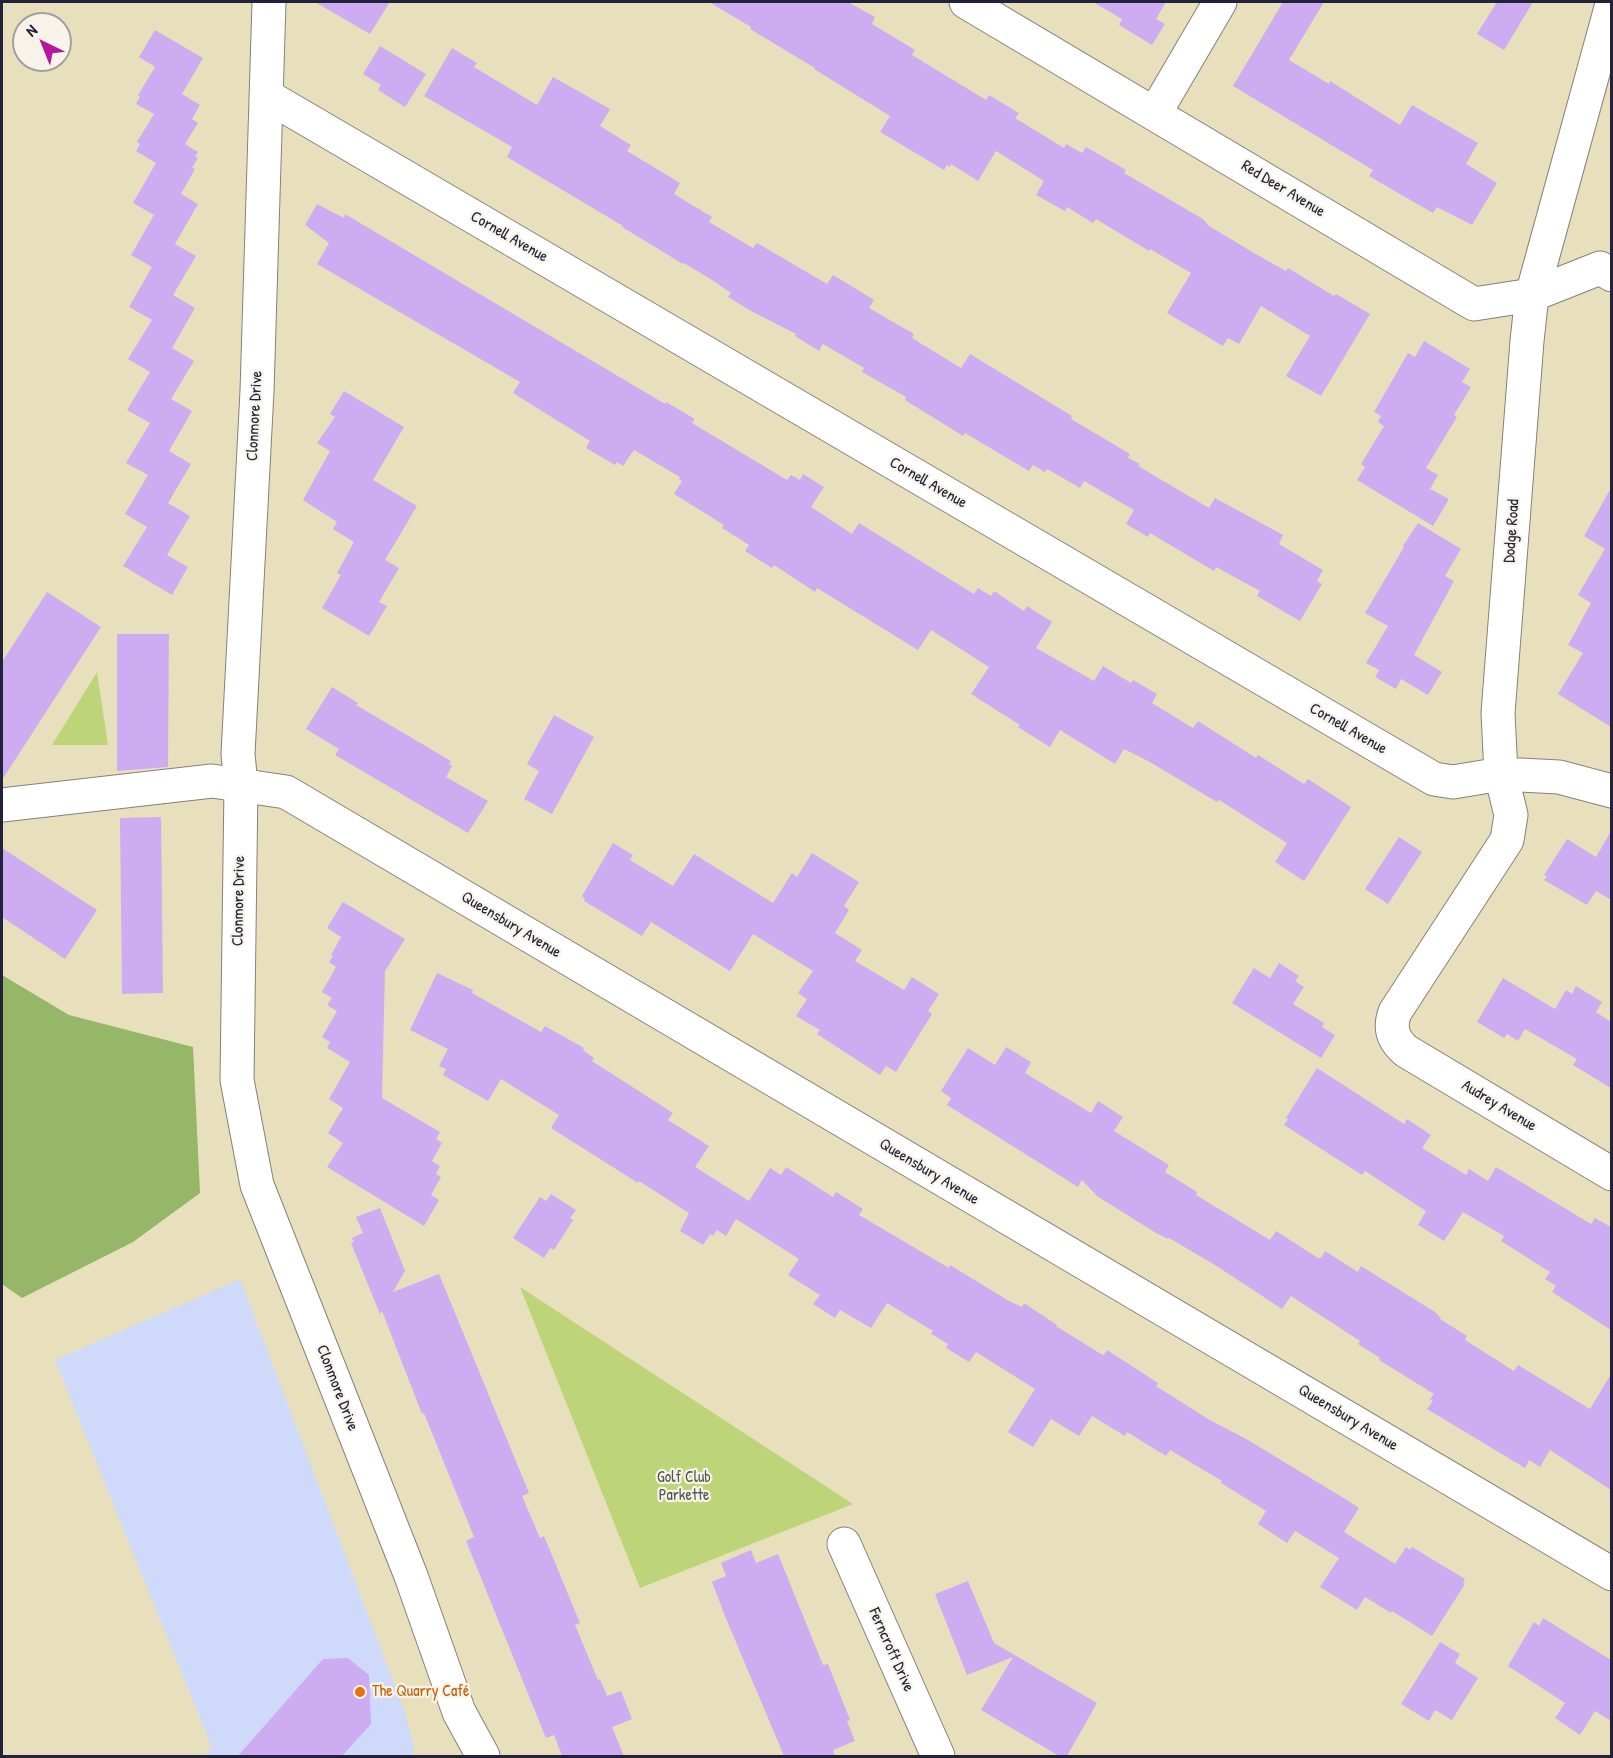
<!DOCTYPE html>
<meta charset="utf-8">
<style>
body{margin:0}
#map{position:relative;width:1613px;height:1758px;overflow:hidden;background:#e8e0bc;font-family:"Patrick Hand",sans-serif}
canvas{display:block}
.frame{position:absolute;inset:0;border:3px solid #22223b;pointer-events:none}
.north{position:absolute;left:12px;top:12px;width:60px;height:60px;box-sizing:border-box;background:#f7f3e8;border:2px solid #a29fa3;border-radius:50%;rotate:317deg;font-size:16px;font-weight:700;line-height:24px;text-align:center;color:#22223b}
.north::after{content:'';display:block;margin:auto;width:21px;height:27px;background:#b5179e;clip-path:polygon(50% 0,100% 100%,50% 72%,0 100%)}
</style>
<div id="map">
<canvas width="1613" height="1758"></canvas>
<div class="frame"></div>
<div class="north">N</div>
</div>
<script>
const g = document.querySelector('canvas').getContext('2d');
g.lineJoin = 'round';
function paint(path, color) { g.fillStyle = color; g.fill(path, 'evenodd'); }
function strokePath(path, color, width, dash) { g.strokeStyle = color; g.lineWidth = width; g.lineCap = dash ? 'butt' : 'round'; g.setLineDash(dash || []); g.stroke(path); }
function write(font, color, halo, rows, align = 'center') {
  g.font = font + ' "Patrick Hand",sans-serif'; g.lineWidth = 4.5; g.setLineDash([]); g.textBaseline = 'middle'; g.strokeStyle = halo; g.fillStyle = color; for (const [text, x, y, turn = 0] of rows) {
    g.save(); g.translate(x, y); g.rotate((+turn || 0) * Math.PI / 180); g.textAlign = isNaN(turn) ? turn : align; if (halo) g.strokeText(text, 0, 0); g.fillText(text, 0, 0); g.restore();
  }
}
const built = new Path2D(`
 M240,1279L405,1712L413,1744V1756H205L212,1748L55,1360Z`);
const green = new Path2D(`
 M97,672L108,745H52Z
 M520,1287L853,1504L640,1588Z`);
const forest = new Path2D(`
 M2,975L69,1015L193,1047L200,1193L133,1242L22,1298L2,1284Z`);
const building = new Path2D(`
 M315,2H390L370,34Z
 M709,2H848L875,17L872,24L915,50L912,55L986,100L989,95L1019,113L1015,118L1064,148L1066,144L1082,153L1086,147L1126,170L1124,173L1203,219L1209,226L1254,253L1286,271L1288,268L1334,296L1336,294L1370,314L1321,396L1286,376L1310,336L1261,306L1239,344L1228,338L1223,346L1167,313L1191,273L1150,249L1149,251L1096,219L1093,223L1067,207L1065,211L1036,195L1044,181L996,151L978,181L951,164L950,167L947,165L944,170L880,132L890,116L814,69L815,68L750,29L751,27Z
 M1093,2H1166L1156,19L1165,24L1152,45L1119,25L1122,19Z
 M1283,2H1324L1289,60L1329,84L1330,81L1400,125L1412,105L1478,143L1466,164L1497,183L1472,225L1437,207L1433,213L1398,193L1369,176L1373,170L1233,86Z
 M1497,2H1533L1504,50L1477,34Z
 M155,30L203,58L182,94L200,105L192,119L198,123L185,144L198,152L195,156L198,158L192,168L195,169L181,194L198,204L175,244L196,256L173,295L195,308L172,348L194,361L171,399L192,411L169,451L191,464L168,503L190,516L167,555L188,567L172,595L123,566L147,527L125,514L148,475L126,463L150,423L127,410L150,372L128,359L152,320L129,307L152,267L131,255L154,215L133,203L156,163L136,151L140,144L137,142L154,114L136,104L140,97L138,95L155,67L139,57Z
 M380,46L426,74L405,107L378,90L381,85L363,74Z
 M452,48L477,63L474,67L537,105L553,77L610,109L600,126L631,145L627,151L680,183L674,194L712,217L709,222L753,248L757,243L764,247L827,284L833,275L871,298L874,300L869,308L914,334L912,338L961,368L970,354L1072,416L1071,419L1130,454L1128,458L1140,464L1138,466L1209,508L1215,498L1283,535L1279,544L1323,570L1317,581L1322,584L1300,621L1257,596L1260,591L1216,567L1214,571L1150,533L1148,537L1126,524L1134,510L1084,481L1080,488L1047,469L1045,472L1033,465L1029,471L965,433L963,436L905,400L906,397L862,372L864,368L823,344L819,351L795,336L796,334L751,311L728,297L731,293L709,278L684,263L683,264L622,227L623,226L507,157L512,147L424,96Z
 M317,204L344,218L345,214L665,404L666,402L695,419L692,423L787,480L791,475L800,480L803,474L824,487L811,507L852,534L859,523L974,594L978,588L991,596L994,591L1024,611L1027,606L1052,622L1036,648L1094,681L1103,666L1131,683L1133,680L1157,694L1152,703L1193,728L1198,721L1256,758L1258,755L1304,784L1308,779L1351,807L1304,881L1275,862L1287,843L1219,800L1217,802L1148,761L1124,749L1115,764L1060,730L1050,747L1018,727L1020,725L971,694L989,667L931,630L918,650L817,588L815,592L774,565L772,568L745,551L749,545L722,528L724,525L674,494L682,481L679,479L680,477L634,450L623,466L617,462L615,465L586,448L590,441L513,393L520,382L317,264L329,243L305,225Z
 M1424,341L1470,369L1462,382L1471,387L1454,415L1457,417L1426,468L1438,475L1430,489L1449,499L1433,526L1357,480L1365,467L1361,464L1384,426L1378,422L1381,416L1374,412L1408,353L1415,357Z
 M344,391L404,427L373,480L417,506L385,560L399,568L379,602L387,606L369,636L322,608L341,575L337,573L354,542L333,529L337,522L303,500L330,451L317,443L335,417L330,414Z
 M1611,488V727L1558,694L1583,653L1568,645L1591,603L1578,595L1605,549L1584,536Z
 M1418,523L1461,549L1445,576L1454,581L1414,655L1442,672L1428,695L1401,679L1396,689L1375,677L1379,670L1366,663L1388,626L1365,613L1404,547L1403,546Z
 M47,592L101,627L2,780V662Z
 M117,634H169L168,767L117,771Z
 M332,687L358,703L356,705L451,761L449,764L452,766L446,777L488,801L468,833L335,755L339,749L306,729Z
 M554,715L594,737L552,814L524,799L539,771L527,764Z
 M161,817L163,993L122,994L120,818Z
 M1611,831V900L1596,891L1587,905L1544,880L1547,876L1544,875L1567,839L1596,857Z
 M1399,837L1422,852L1388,904L1365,889Z
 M613,843L633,855L630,860L673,886L694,854L773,903L792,873L797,877L812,853L859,882L844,906L849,910L835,933L862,950L855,961L904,990L912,977L939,994L928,1011L932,1014L896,1072L886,1066L880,1075L817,1034L820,1030L796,1016L807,999L798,993L813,971L753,934L730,971L651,922L642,936L584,901L585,899L582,896Z
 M2,848L97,910L65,959L2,917Z
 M343,902L405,939L385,971L382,1098L440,1132L436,1139L442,1143L432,1161L440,1166L436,1174L441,1177L431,1195L439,1200L424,1226L327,1167L343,1143L328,1133L343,1108L329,1099L350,1062L327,1048L330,1042L322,1037L337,1011L327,1005L332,998L322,992L336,967L329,962L333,956L331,955L341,937L327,928Z
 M1279,963L1299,976L1295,981L1304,987L1293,1004L1324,1023L1322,1027L1335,1035L1321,1058L1232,1003L1254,968L1270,978Z
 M437,973L473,990L472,993L541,1032L545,1026L584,1048L583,1050L594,1058L592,1061L673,1113L668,1120L709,1146L695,1167L749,1201L770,1168L781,1175L786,1167L833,1197L836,1192L863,1209L859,1215L949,1268L950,1265L1009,1301L1022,1307L1024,1303L1057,1325L1056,1326L1101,1354L1104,1355L1107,1350L1158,1383L1156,1386L1208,1419L1248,1440L1355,1505L1359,1508L1344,1532L1395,1564L1406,1547L1410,1550L1412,1547L1465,1579L1463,1583L1465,1584L1432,1636L1392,1611L1391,1613L1365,1597L1357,1610L1320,1587L1339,1558L1295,1531L1287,1543L1258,1524L1266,1511L1221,1483L1222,1481L1170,1450L1166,1456L1127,1432L1125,1436L1092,1416L1079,1436L1051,1419L1033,1447L1008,1432L1035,1389L976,1352L969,1362L946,1348L948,1344L931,1334L933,1331L887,1303L871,1328L840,1310L835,1318L813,1304L820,1295L788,1275L799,1259L736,1219L726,1236L717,1230L713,1236L710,1234L703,1245L680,1231L689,1213L639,1181L638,1183L551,1128L559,1115L501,1079L488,1101L443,1075L446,1069L439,1066L448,1049L410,1030Z
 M1503,978L1555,1009L1566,990L1572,994L1576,986L1602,1002L1596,1012L1611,1022V1088L1573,1065L1577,1059L1525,1029L1518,1041L1507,1034L1504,1038L1477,1022Z
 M1006,1047L1031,1062L1025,1073L1091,1113L1098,1101L1123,1117L1114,1131L1169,1165L1165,1172L1197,1192L1196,1195L1270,1240L1276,1231L1318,1258H1321L1325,1251L1358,1272L1361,1266L1435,1312L1441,1318L1440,1319L1467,1336L1465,1340L1514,1371L1518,1365L1590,1409L1611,1374V1490L1550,1450L1540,1467L1529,1460L1525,1468L1427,1409L1433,1401L1430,1399L1434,1394L1379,1360L1380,1358L1358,1344L1360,1341L1291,1296L1282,1309L1215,1265L1169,1238L1168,1239L1156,1233L1097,1196L1082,1180L1078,1187L947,1105L951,1098L941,1091L968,1048L995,1065Z
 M1317,1068L1404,1124L1407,1119L1431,1135L1422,1148L1466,1175L1469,1169L1488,1181L1496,1167L1591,1224L1595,1218L1611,1227V1330L1552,1292L1556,1286L1545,1279L1550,1272L1501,1241L1504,1236L1463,1212L1444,1241L1418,1225L1426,1211L1365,1171L1362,1175L1284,1125L1288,1119L1286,1118Z
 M551,1194L576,1210L570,1218L573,1220L554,1250L550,1248L544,1258L513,1238L540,1197L546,1201Z
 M380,1208L405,1271L393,1292L439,1274L529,1493L522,1496L540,1538L544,1536L580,1623L575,1625L598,1680L600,1679L607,1696L621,1691L632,1719L612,1727L624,1756H562L554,1735L546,1738L466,1541L474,1537L424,1413L422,1414L382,1311L380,1314L351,1243L354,1242L352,1238L363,1233L356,1217Z
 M751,1550L756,1563L778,1554L823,1665L828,1664L850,1720L847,1721L855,1741L833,1750L835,1756H784L725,1616L712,1582L726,1576L721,1563Z
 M968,1581L994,1643L1097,1703L1067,1756H1059L981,1710L1013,1657L967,1675L935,1594Z
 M1543,1618L1611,1660V1721L1595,1711L1580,1735L1555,1718L1565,1703L1508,1666L1534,1622L1539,1626Z
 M1440,1642L1460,1654L1455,1663L1478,1678L1452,1720L1435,1710L1429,1721L1401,1704Z
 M348,1658L369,1675L371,1724L342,1756H238L323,1659Z`);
const minor = new Path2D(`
 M269,2L257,391L238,754L241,785L237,1080L257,1185L411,1576L459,1712L483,1756
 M966,2L1474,304L1532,295L1600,268L1612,275
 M1612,4L1532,295L1527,341L1498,713L1501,774L1511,815L1507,840L1395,1012C1389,1028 1393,1040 1406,1051L1612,1174
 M267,96L1434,779L1453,782L1501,774L1559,777L1612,791
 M1155,113L1220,2
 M2,805L212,781L286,792L1612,1574
 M844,1544L938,1756`);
const markers = [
 [360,1692,6,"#e8710a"]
];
const streetNames = [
 ["Red Deer Avenue",1283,189,31],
 ["Cornell Avenue",509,237,30],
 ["Clonmore Drive",255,416,-87],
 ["Cornell Avenue",928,483,30],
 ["Dodge Road",1512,531,-86],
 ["Cornell Avenue",1348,729,30],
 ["Clonmore Drive",239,901,-89],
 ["Queensbury Avenue",511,925,31],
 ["Audrey Avenue",1499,1106,31],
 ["Queensbury Avenue",929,1172,31],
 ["Clonmore Drive",337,1388,69],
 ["Queensbury Avenue",1348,1418,31],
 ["Ferncroft Drive",891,1650,66]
];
const parkNames = [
 ["Golf Club",684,1478],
 ["Parkette",684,1496]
];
const foodNames = [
 ["The Quarry Café",372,1692]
];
paint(built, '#cfdafa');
paint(green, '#bed478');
paint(forest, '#96b668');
paint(building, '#ceacf2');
strokePath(minor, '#85817c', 35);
strokePath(minor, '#fff', 33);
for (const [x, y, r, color] of markers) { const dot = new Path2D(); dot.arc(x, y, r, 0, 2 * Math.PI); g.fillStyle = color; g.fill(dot); strokePath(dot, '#f7f3e8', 2); }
write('16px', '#22223b', '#f7f3e8', streetNames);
write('16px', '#51574d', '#f7f3e8', parkNames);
write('16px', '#c56008', '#f7f3e8', foodNames, 'left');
</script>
